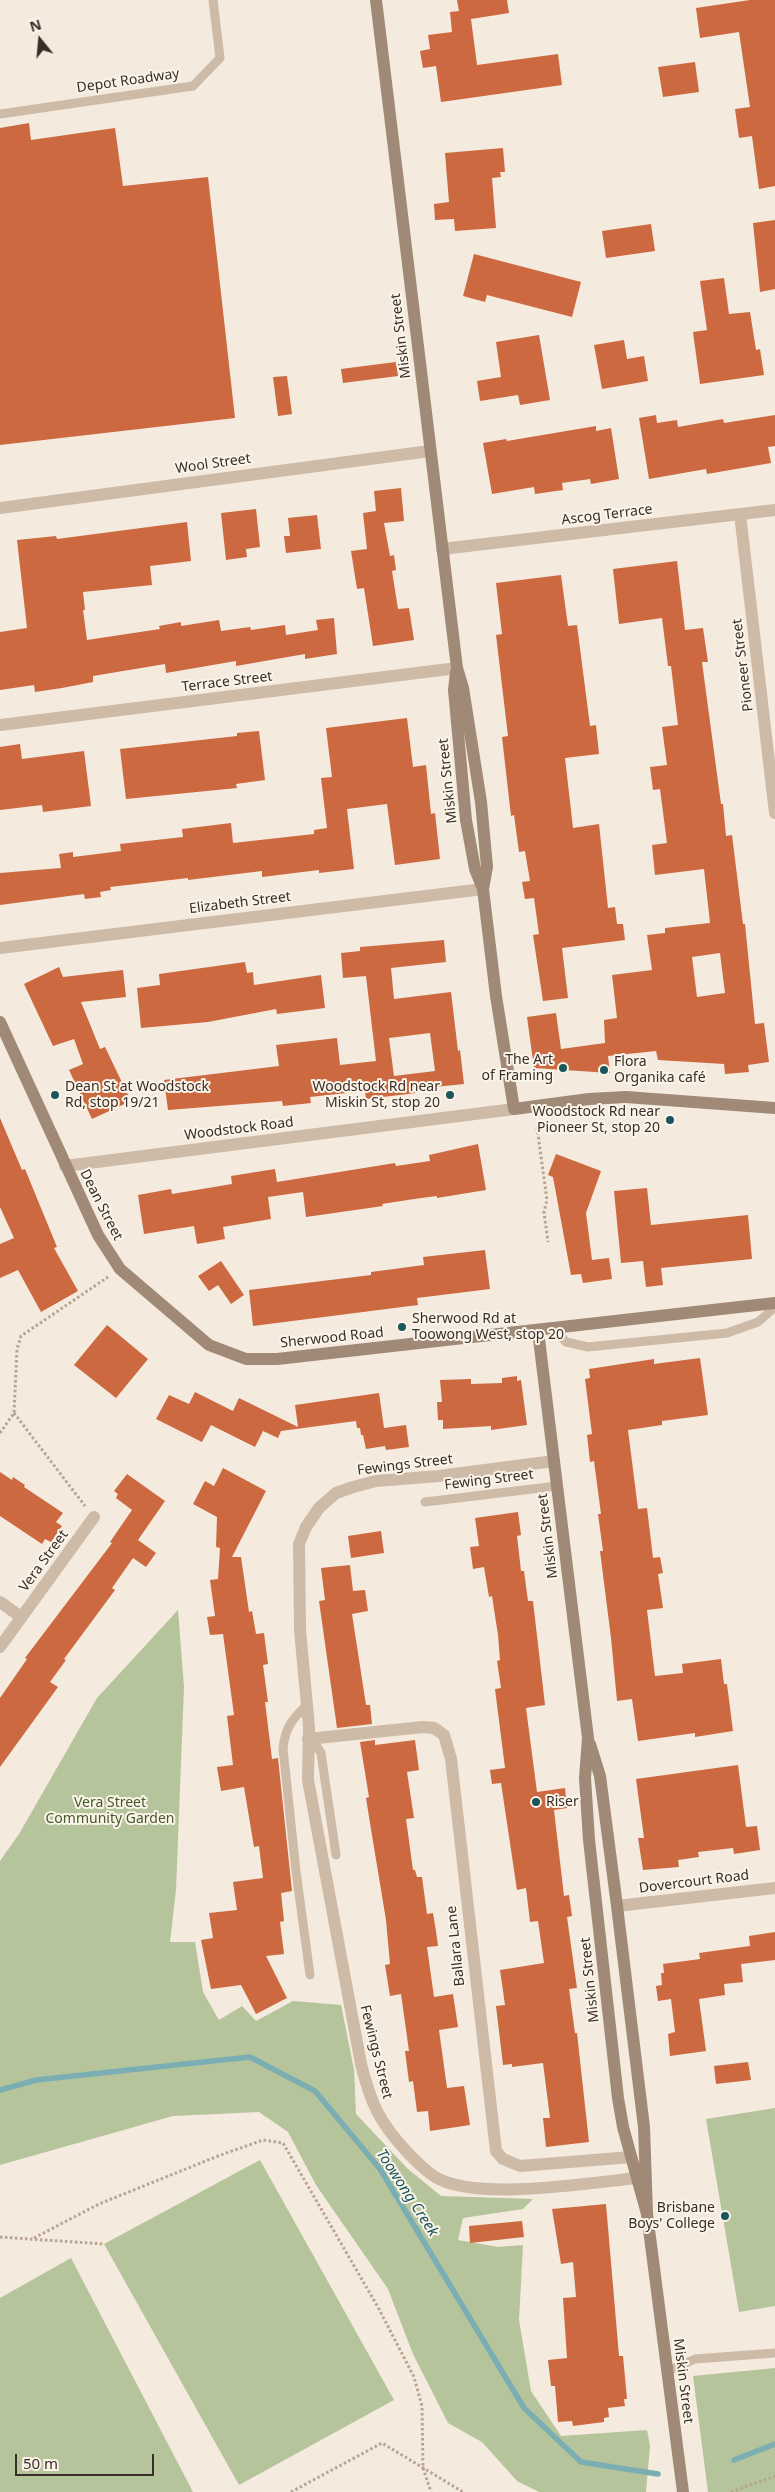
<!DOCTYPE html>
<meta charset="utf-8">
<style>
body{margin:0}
#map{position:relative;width:775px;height:2492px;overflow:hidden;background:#f4eadd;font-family:"Noto Sans",sans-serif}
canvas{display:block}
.north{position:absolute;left:15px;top:15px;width:50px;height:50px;-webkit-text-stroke:4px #fbf4e9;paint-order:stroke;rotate:343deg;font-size:14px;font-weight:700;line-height:20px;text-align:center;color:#392e28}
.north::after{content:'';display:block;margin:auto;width:18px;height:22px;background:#392e28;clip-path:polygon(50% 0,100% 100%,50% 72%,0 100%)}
.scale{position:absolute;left:15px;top:2454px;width:139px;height:22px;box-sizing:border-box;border:2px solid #392e28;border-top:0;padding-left:6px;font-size:15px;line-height:18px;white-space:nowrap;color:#392e28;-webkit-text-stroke:4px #fbf4e9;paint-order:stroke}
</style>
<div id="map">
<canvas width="775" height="2492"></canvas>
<div class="north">N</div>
<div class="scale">50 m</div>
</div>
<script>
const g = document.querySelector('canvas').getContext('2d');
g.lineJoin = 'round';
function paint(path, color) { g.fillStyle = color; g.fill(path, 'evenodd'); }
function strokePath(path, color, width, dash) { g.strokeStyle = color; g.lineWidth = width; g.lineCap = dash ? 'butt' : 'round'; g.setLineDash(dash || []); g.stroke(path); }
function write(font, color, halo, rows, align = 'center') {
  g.font = font + ' "Noto Sans",sans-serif'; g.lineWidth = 4; g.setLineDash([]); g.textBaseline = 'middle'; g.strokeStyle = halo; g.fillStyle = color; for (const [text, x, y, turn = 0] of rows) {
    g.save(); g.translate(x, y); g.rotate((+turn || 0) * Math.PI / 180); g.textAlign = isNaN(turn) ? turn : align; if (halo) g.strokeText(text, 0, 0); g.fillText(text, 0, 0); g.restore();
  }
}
const green = new Path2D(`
 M178,1610L184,1687L176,1890L170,1942H195L203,1992L219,2020L242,2006L256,2021L293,2001L341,2005L354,2070L356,2114L408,2169L441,2196L533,2199L523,2209L463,2218L458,2240L498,2247L523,2245L519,2320L531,2391L561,2436L647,2430L650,2446L646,2492H539L517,2481L482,2442L448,2423L413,2354L388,2289L316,2185L288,2132L259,2112L173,2116L0,2165V1861L19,1834L97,1698Z
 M775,2108V2306L739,2312L706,2119Z
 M260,2160L394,2400L239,2485L104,2244Z
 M71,2258L193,2492H0V2298Z
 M775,2368V2492H708L693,2376Z`);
const stream = new Path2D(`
 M0,2090L36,2080L250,2057L315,2091L380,2169L524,2408L581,2462L658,2474
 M734,2460L775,2444`);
const building = new Path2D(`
 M457,0H507L509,13L471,19L477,65L558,54L562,85L441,102L436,66L423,68L420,51L430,49L428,35L452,32L450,12L459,11Z
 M750,0H775V186L759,189L752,136L739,138L735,109L750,107L739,32L700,38L696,8Z
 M695,62L699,92L663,97L658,67Z
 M29,123L31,140L115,128L123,186L208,177L235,418L0,445V128Z
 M503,148L505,172H500L501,177L492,178L496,228L455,231L454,219L435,220L434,204L449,202L445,153Z
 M775,220V289L760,292L753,223Z
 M651,224L655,251L606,258L602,231Z
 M474,254L581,282L572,317L487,295L485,302L463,296Z
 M724,278L729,314L750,312L756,350L760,349L764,375L700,384L693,332L707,330L700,281Z
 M539,335L550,400L520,405L518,395L480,401L477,381L501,377L496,342Z
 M624,340L627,359L644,356L648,381L602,389L594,345Z
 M396,362L398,376L343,383L341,369Z
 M287,376L292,414L278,416L273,377Z
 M656,415L657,423L677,420L678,427L723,419L724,423L775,415V446L768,447L771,463L707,474L706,469L649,479L639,418Z
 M596,426V431L611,428L619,479L591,484L590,479L562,483L563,490L535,494L534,487L492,494L483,443L506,439L507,441Z
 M401,488L404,521L384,523L390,556L394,555L396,570L392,571L398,609L409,608L414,640L373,646L364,588L357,589L351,551L367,549L363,513L376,511L374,491Z
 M256,509L260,547L246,549L247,557L226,560L221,513Z
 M317,515L321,549L286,553L284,536H290L288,518Z
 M187,522L191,561L150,566L152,585L83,592L85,610H83L87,640L160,629L159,626L181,622V626L219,620L221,631L250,627L251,630L285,625L286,635L318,630L316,620L334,618L337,654L305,659V654L236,666V661L166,673L165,664L93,676V682L62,688L35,692L34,685L0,690V632L27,628L17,540L56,536L57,539Z
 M677,561L685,630L703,628L708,662H702L721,804H723L726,836L732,835L743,924H745L755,1024L764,1023L769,1062L748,1065L749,1072L725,1074L724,1064L658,1060L656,1051L608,1056L610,1073L534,1068L527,1017L556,1013L561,1049L605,1043L604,1020L617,1018L612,975L652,970L647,935L665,933V928L710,923L704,869L655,875L652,845L667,843L660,789L653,790L650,767L667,765L662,727L678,725L671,666H668L662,618L619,624L613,569ZM720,953L725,993L697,997L692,957Z
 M561,575L568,626L577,625L590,726L596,725L599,754L565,758L573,828L599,824L608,908L615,907L617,924H623L625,940L562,948L568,998L543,1001L533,935L539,934L534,898L525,899L522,882L530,881L525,851L519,852L514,815L511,816L502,737L508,736L496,635L502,634L496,583Z
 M407,718L413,767L426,765L431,814L435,813L440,859L395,865L387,804L347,809L354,869L319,873V870L262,877V871L188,880V878L110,887L111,890L100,892L101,897L85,899L84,894L0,905V873L61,868L59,854L73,852V857L121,851L120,844L183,837L182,829L231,823L233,843L314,834V830L327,828L321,778L332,777L326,728Z
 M259,731L265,780L236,784L237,788L126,799L120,749L237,736V733Z
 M20,744L22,759L84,751L91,806L43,812L42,805L0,810V747Z
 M444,940L446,962L391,968L394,999L451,992L458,1051L460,1050L464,1084L415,1089L416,1093L366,1099L365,1091L310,1097L311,1103L283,1106L282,1101L168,1110L164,1080L279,1066L276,1045L337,1038L340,1065L376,1061L366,976L343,978L341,953L360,951V947ZM430,1033L435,1071L394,1076L389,1038Z
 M245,962L247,973L253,972L254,985L321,975L325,1008L277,1014L276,1009L208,1022L141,1028L137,988L160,985L159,974Z
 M59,967L63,977L123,970L126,997L81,1002L100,1049L105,1047L131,1101L92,1119L69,1070L83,1064L74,1039L53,1046L24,984Z
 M0,1118L22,1170L25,1169L57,1247L54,1248L78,1291L41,1312L18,1270L0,1278V1244L14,1238L0,1207Z
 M478,1144L486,1190L437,1198V1196L414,1199L382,1204L383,1206L306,1217L303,1192L268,1197L271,1219L223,1227L225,1239L197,1244L194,1226L144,1234L138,1195L171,1189L172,1194L232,1184L231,1176L275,1169L277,1182L395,1163L396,1166L430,1161L429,1155Z
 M556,1154L601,1171L586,1213L592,1260L609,1258L612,1279L583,1283L581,1274L571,1275L553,1177L548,1175Z
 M647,1188L651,1225L748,1215L752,1259L661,1268L663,1285L646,1287L643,1261L621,1263L614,1191Z
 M485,1250L490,1289L417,1298L418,1305L253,1326L249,1290L371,1275V1272L424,1265L423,1257Z
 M221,1261L244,1295L231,1304L218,1285L209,1291L198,1276Z
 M107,1325L148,1359L116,1398L74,1365Z
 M700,1358L708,1415L662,1421V1425L628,1430L638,1509L647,1508L653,1558L660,1557L663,1573L658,1574L663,1608L647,1610L655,1676L683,1673L682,1664L721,1659L724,1684H727L733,1731L695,1737V1733L638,1741L632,1699L617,1701L611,1638L600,1551H603L598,1514H601L594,1461L590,1462L587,1435L592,1434L585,1379L590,1378L589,1369L654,1359V1364Z
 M517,1376V1381L521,1380L527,1425L491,1430V1426L443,1429V1420H438L437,1402H442L440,1380L471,1379V1384L502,1383V1378Z
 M195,1392L233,1411L239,1398L298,1427L295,1405L379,1393L384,1428L406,1425L409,1447L386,1450L385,1446L366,1449L363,1435H361L360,1428H357L356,1421L281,1431L278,1438L263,1431L255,1447L211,1425L202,1442L156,1419L169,1395L189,1404Z
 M223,1468L266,1491L232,1557H241L249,1612L252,1611L256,1634L264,1633L268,1664L263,1665L268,1702H265L272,1759L278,1758L292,1891L281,1893L284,1921L280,1922L284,1954L266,1956L287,1998L256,2014L241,1985L211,1989L201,1940L213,1938L209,1913L237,1910L233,1882L263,1878L259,1846L254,1847L244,1787L221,1791L217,1767L233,1765L227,1716L234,1715L223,1634L210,1635L207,1617L215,1616L210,1580L218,1579L220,1548L216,1547L217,1517L193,1504L205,1481L214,1486Z
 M0,1472L12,1480L13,1477L25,1485L24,1487L63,1513L56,1522L62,1526L51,1542L45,1539L42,1544L0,1516Z
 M127,1474L165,1501L138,1540L156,1553L146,1567L133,1558L112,1588L115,1590L64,1659L66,1660L50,1682L58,1687L0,1767V1698L27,1659L25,1658L112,1543L110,1542L132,1510L116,1498L118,1494L114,1491Z
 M518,1512L521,1535L517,1536L521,1571H524L528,1601H533L545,1705L526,1708L537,1792L565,1788L567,1808L554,1810L564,1896L569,1895L572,1916L567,1917L577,1988L569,1989L575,2033H577L589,2142L546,2147L543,2118H550L543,2063L512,2067V2064L503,2065L496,2006L505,2005L500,1970L544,1963L538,1921L530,1922L526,1888L517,1890L501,1783L492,1784L490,1770L505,1768L495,1689L501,1688L497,1661L500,1660L498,1635L492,1596L489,1597L484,1567L473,1569L470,1547L479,1546L475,1518Z
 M381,1531L384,1553L351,1558L348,1536Z
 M350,1565L353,1591L365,1590L368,1611L352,1614L366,1705H370L372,1724L337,1728L319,1601L325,1600L321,1568Z
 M375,1740V1745L415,1740L419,1770L407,1772L414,1818L406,1819L413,1870H415L417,1877H422L427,1914L433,1913L436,1931L438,1946L427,1947L434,1997L453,1994L458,2027L439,2030L447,2088L464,2086L470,2125L430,2131L428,2111L417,2112L413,2081L409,2082L405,2051H409L401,1994L390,1996L385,1965L390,1964L386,1920L370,1823L366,1798L369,1797L360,1742Z
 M738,1765L746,1827L757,1826L760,1850L734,1854L733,1848L698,1852L699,1857L678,1860L679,1867L643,1870L638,1838H644L636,1779Z
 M775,1932V1960L741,1964L743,1982L724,1984L725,1995L699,1999L706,2051L670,2056L668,2034L675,2032L671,1999L658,2001L656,1986L662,1985L661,1973H664L663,1964L700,1959L699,1953L750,1946L749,1936Z
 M748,2062L751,2080L716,2084L714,2066Z
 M606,2204L619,2356H623L627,2399H624L625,2406L608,2408L609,2417L604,2418V2422L573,2426L572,2421L558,2422L555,2386H551L548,2360L567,2358L563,2298L576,2297L573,2262L561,2264L552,2209Z
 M522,2221L524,2237L470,2243L469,2226Z`);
const path = new Path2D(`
 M537,1127L547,1200L544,1212L548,1242
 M14,1413L85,1506
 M0,1433L14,1413L17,1349L21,1336L108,1277
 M0,2237L104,2244
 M34,2238L99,2204L218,2156L263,2140L283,2143L379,2309L414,2377L422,2406L423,2468L431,2492
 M291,2492L382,2443L463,2492
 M731,2492L775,2476`);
const lane = new Path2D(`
 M0,114L193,86L220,58L213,0
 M555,1329L566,1342L588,1347L727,1333L758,1322L775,1307
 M425,1502L557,1486
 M307,1705C292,1719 285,1728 283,1749L296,1871L310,1975
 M308,1739L316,1745L321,1753L336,1855
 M666,2372L695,2359L775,2353`);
const street = new Path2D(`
 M0,508L430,451
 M740,514L775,813
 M442,549L775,510
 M0,725L457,668
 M0,948L483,889
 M65,1166L514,1109
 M554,1461L439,1476L376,1481L353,1487L336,1493L319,1508L306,1527L299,1544L300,1630L309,1727L308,1780L361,2064C371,2104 379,2122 408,2153C417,2162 426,2172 437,2178C478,2201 588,2183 637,2178
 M0,1602L21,1617
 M0,1647L94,1517
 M308,1739L423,1727L434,1728L444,1735L451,1759L496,2151L503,2159L520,2166L631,2157
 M617,1906L775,1888`);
const secondary = new Path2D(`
 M376,0L457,668L463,688L481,802L487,867L483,889L496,996L514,1109L589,1099L626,1097L775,1108
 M456,672L454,690L466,820L475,869L483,889
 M0,1022L98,1235L120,1269L209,1345L246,1359H277L775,1303
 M538,1331L588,1738L585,1778L589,1840L618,2098L623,2127L647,2214
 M590,1744L600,1776L617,1906L644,2127L647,2214L683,2492`);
const markers = [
 [563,1068,5,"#1b565d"],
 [604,1070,5,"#1b565d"],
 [55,1095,5,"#1b565d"],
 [450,1095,5,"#1b565d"],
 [670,1120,5,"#1b565d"],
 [402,1327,5,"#1b565d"],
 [536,1802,5,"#1b565d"],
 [725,2216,5,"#1b565d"]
];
const streetNames = [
 ["Depot Roadway",128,81,-8],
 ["Miskin Street",401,336,-97],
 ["Wool Street",213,464,-8],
 ["Ascog Terrace",607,515,-7],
 ["Pioneer Street",743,665,-97],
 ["Terrace Street",227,682,-7],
 ["Miskin Street",448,781,-96],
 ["Elizabeth Street",240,903,-7],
 ["Woodstock Road",239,1129,-7],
 ["Dean Street",101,1205,63],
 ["Sherwood Road",332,1338,-6],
 ["Fewings Street",405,1465,-7],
 ["Fewing Street",489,1480,-7],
 ["Miskin Street",548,1536,-97],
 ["Vera Street",44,1561,-54],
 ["Dovercourt Road",694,1882,-7],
 ["Ballara Lane",456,1946,-96],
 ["Miskin Street",590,1980,-96],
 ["Fewings Street",376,2052,76],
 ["Miskin Street",683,2381,83]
];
const poiNames = [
 ["The Art",553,1060],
 ["of Framing",553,1076],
 ["Flora",614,1062,"left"],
 ["Organika café",614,1078,"left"],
 ["Dean St at Woodstock",65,1087,"left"],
 ["Rd, stop 19/21",65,1103,"left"],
 ["Woodstock Rd near",440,1087],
 ["Miskin St, stop 20",440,1103],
 ["Woodstock Rd near",660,1112],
 ["Pioneer St, stop 20",660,1128],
 ["Sherwood Rd at",412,1319,"left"],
 ["Toowong West, stop 20",412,1335,"left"],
 ["Riser",546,1802,"left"],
 ["Brisbane",715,2208],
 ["Boys' College",715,2224]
];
const parkNames = [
 ["Vera Street",110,1803],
 ["Community Garden",110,1819]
];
const waterNames = [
 ["Toowong Creek",407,2193,57]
];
paint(green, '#b5c49b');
strokePath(stream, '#7aaeb3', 5.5);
paint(building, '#cd6941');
strokePath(path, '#b9a491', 3, [2.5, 2.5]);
strokePath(lane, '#cdbaa7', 9);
strokePath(street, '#cdbaa7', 12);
strokePath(secondary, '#a18978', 12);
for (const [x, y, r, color] of markers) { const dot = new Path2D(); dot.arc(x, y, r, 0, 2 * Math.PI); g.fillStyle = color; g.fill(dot); strokePath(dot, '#fbf4e9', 2); }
write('14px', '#392e28', '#fbf4e9', streetNames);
write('14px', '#392e28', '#fbf4e9', poiNames, 'right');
write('14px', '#46592a', '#fbf4e9', parkNames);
write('italic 15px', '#1b565d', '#fbf4e9', waterNames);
</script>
